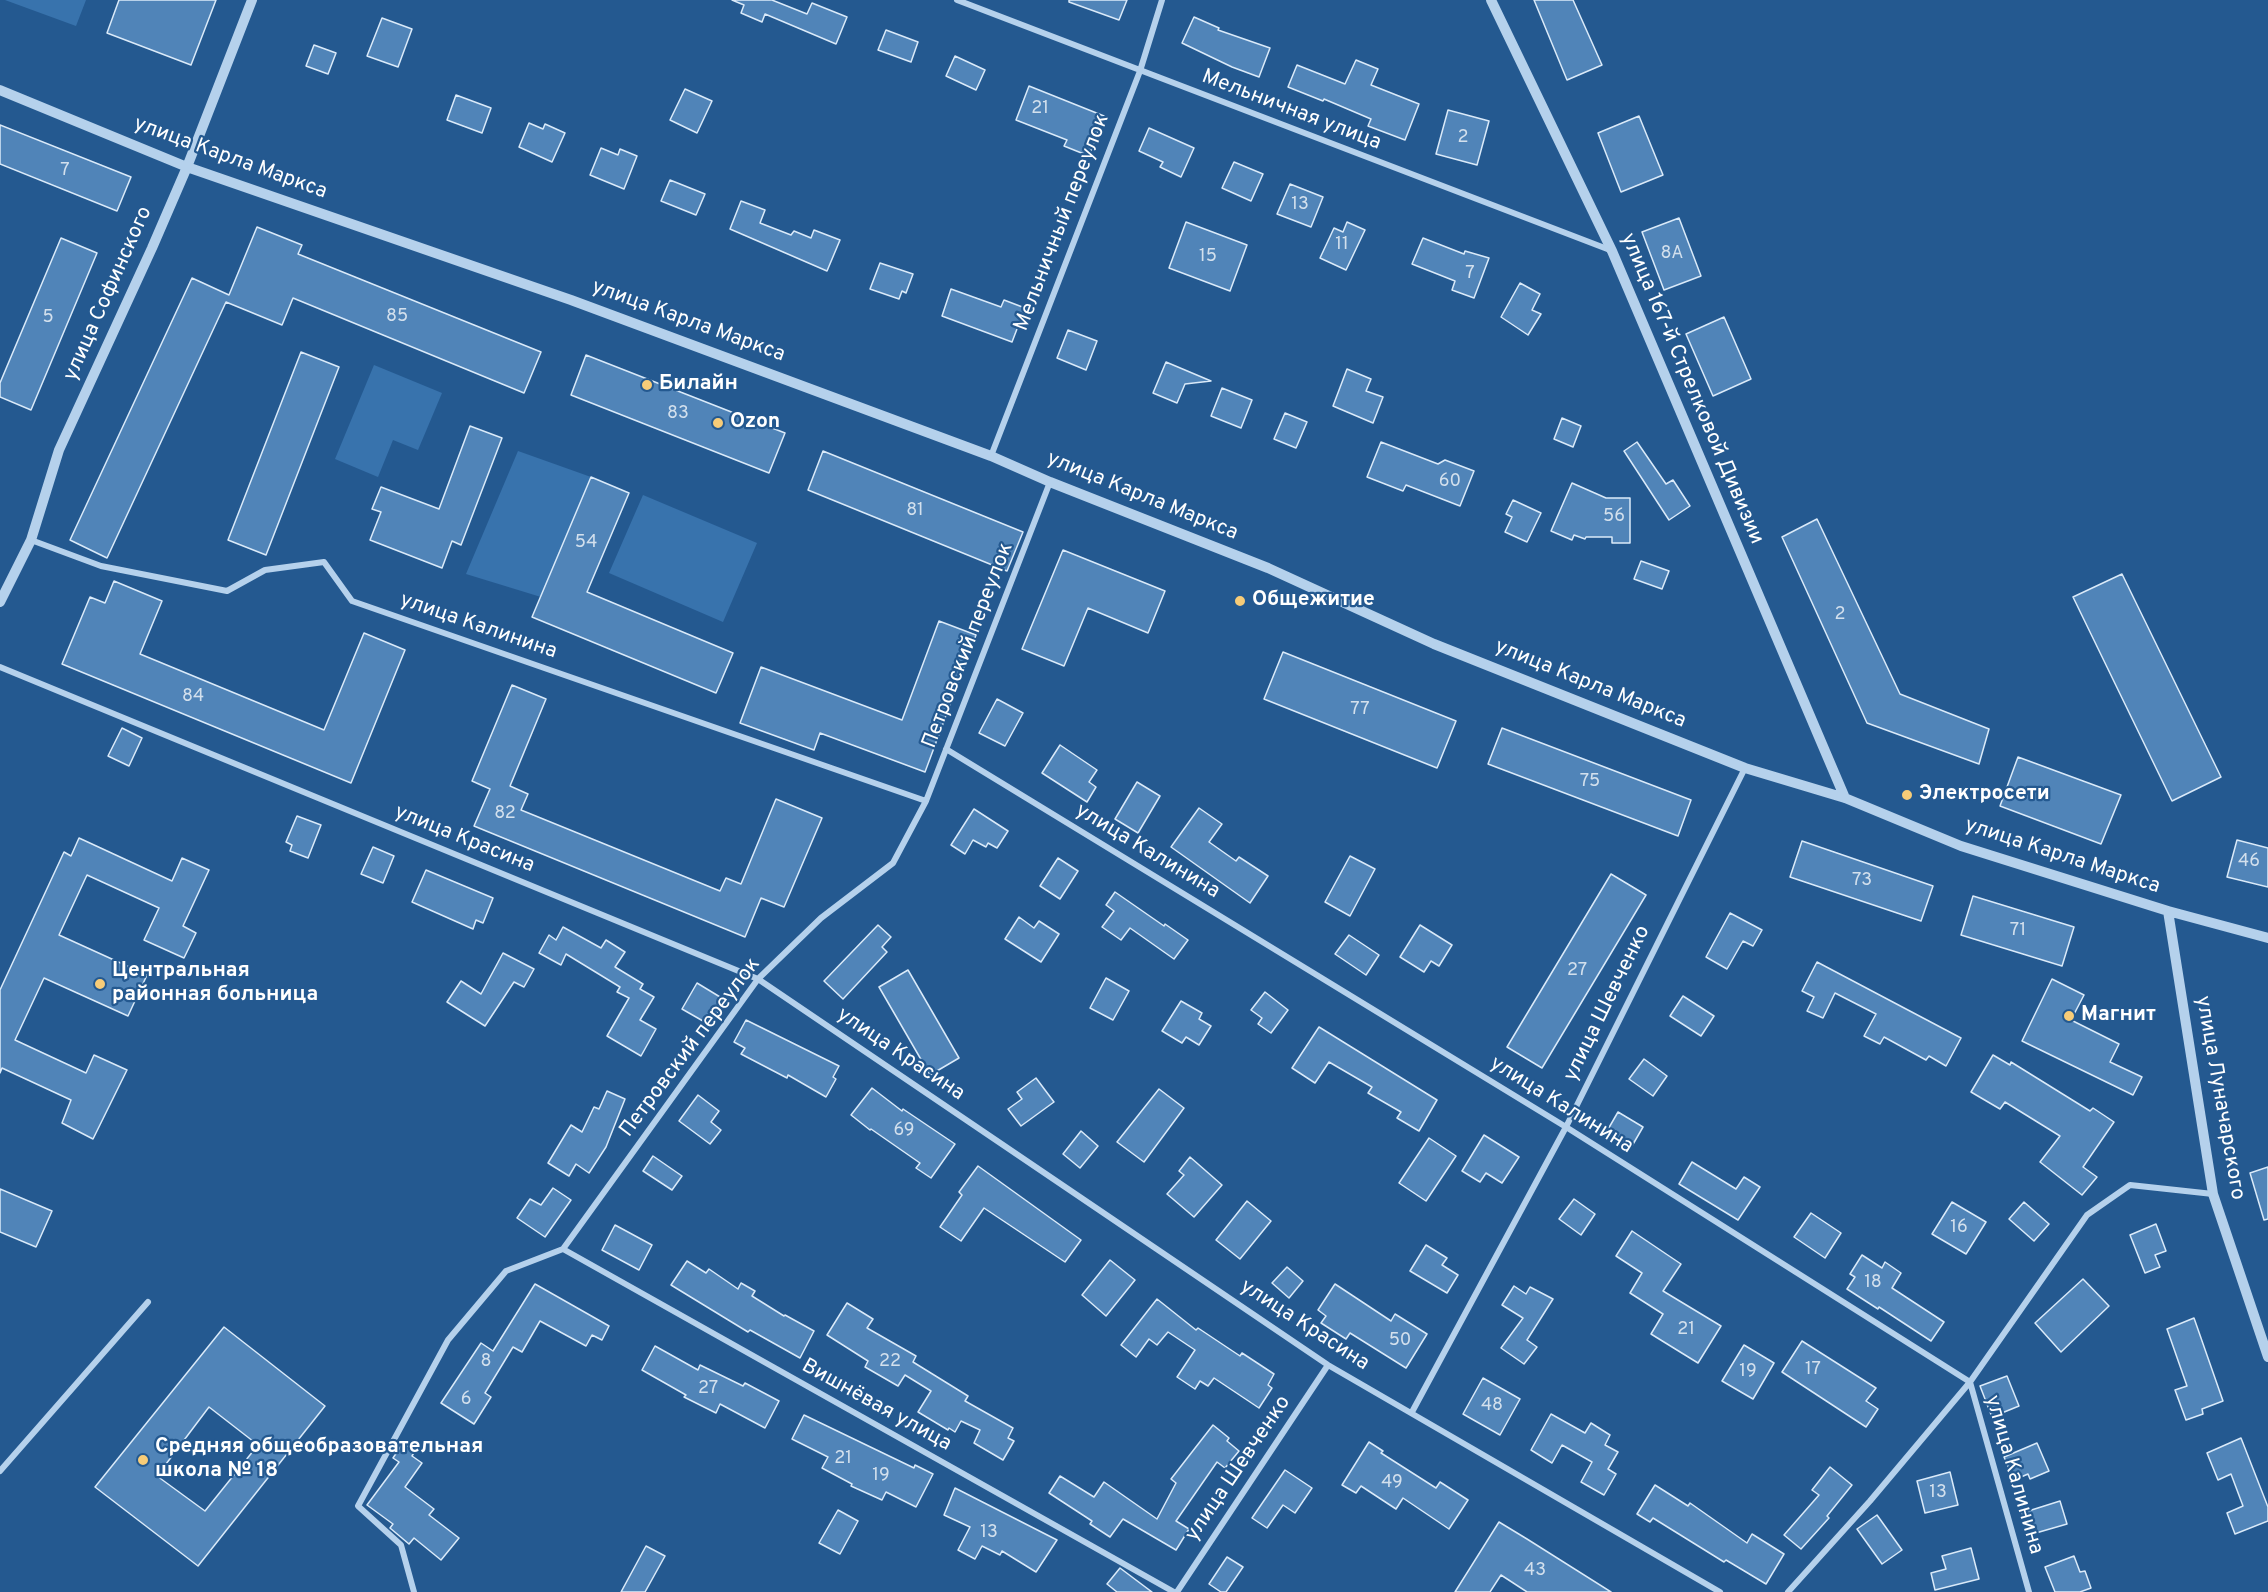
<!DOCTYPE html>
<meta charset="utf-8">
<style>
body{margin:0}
canvas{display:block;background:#245990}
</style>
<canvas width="2268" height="1592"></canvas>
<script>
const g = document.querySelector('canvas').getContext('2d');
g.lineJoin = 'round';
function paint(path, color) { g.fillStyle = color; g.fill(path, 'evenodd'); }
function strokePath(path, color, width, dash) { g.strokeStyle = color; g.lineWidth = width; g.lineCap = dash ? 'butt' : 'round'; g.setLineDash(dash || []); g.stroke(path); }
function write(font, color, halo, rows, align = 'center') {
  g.font = font + ' Overpass,sans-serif'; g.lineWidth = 4.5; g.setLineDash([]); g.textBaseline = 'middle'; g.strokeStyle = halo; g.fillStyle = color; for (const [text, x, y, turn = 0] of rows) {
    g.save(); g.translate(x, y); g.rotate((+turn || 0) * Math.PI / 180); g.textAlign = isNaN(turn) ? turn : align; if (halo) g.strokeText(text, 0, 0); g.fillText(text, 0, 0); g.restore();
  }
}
const green = new Path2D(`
 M5,0H86L76,26Z
 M374,365L442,393L418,450L393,440L378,477L335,459Z
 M518,451L591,477L541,597L466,574Z
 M643,495L757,543L723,622L609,573Z`);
const building = new Path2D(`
 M119,0H216L191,65L107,33Z
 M732,0H772L807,14L812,3L847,17L836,44L765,14L762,22L741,13L744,5Z
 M1069,0H1127L1119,20L1069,2Z
 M1534,0H1573L1602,65L1567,80Z
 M1194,17L1219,28L1218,30L1270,48L1259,77L1232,67L1182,43Z
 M382,18L412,29L398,67L367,56Z
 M886,30L918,42L911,62L878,50Z
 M314,45L336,53L328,74L306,66Z
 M955,56L985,70L976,90L946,76Z
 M1356,60L1378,69L1371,85L1419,104L1405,140L1368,126L1371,119L1324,99L1323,101L1288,87L1297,65L1345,84Z
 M1029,86L1104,116L1089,156L1064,146L1067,140L1016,120Z
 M685,89L712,101L697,133L670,120Z
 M456,95L491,108L482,133L447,120Z
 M1448,110L1489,121L1477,165L1436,154Z
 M1639,116L1663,175L1621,192L1598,133Z
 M529,123L543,129L545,124L565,133L552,162L519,147Z
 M0,125L131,177L117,211L0,164Z
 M1149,128L1194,148L1181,177L1160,167L1163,162L1139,151Z
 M601,148L618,155L620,149L637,156L624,189L590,175Z
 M1234,162L1263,174L1251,201L1222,188Z
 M670,180L705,194L696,215L661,201Z
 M1290,184L1323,197L1311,227L1277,214Z
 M741,201L765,210L760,223L791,235L794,231L811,238L814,230L840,240L827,271L730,229Z
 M1679,218L1701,276L1664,290L1642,232Z
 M1186,222L1247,245L1230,291L1169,268Z
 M1347,222L1365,230L1346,270L1320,258L1334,228L1343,232Z
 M257,227L302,245L298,254L541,352L524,393L293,298L282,325L226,302L107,558L70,540L192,278L229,295Z
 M61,238L97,253L31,410L0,397V383Z
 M1423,238L1464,254L1465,251L1489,258L1474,298L1452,290L1455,281L1412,264Z
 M880,263L913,274L906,293L902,291L899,299L870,289Z
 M1520,283L1540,294L1532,310L1541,314L1528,335L1501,317Z
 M951,289L1001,307L1004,300L1025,308L1012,342L942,316Z
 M1724,317L1751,379L1713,396L1686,334Z
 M1068,330L1097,341L1086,370L1057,358Z
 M301,352L339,367L266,555L228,540Z
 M586,355L785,433L769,473L571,395Z
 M1166,362L1211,381L1185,384L1177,403L1153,393Z
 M1347,369L1371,379L1366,391L1383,397L1373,423L1333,406Z
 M1222,388L1252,400L1241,428L1211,416Z
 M1285,413L1307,422L1296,448L1274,439Z
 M1562,418L1581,426L1573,447L1554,439Z
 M470,426L502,438L461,545L452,541L442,568L370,540L381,512L372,509L381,487L439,509Z
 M1381,442L1438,464L1445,460L1474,471L1460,506L1406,485L1403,491L1367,477Z
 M1637,442L1666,484L1673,480L1690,506L1669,520L1624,451Z
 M823,451L1023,532L1007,571L808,490Z
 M591,477L629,493L587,592L733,653L716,693L532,617Z
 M1572,483L1606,498H1630V543H1612V537H1586L1585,539L1574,535L1572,540L1551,531Z
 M1513,500L1541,513L1527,542L1505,532L1512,517L1506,514Z
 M1817,519L1900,694L1989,729L1979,764L1867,723L1782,537Z
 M1063,550L1165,591L1148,633L1088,608L1064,666L1022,649Z
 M1641,561L1669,571L1662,589L1634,579Z
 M2122,574L2221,777L2172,801L2073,597Z
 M114,581L162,601L140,654L324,730L364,633L405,650L351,783L62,664L90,597L105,603Z
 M939,621L976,635L925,772L820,733L814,750L740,723L761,667L902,720Z
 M1283,652L1456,721L1437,768L1264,699Z
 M512,685L546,699L510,786L528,794L521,810L720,891L726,878L741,884L776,799L822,818L784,907L761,898L745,937L474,826L490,789L472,781Z
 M997,699L1023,713L1005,746L979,733Z
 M122,728L142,738L129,766L108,756Z
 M1502,728L1691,800L1678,836L1488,764Z
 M1060,745L1097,770L1089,782L1096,787L1087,802L1042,773Z
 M2018,757L2121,795L2101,844L2000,806Z
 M1137,782L1160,796L1138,833L1115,819Z
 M1199,808L1222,824L1209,842L1236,861L1239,857L1268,876L1250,903L1171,847Z
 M974,809L1008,831L997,848L988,843L986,847L973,840L965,854L951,845Z
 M297,816L321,825L308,858L290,851L292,845L286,842Z
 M79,838L172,881L182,858L209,870L183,926L196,933L184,958L144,940L159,908L87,875L59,935L147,975L128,1016L44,978L15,1040L86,1073L94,1055L127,1070L93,1139L62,1123L71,1100L2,1068L0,1073V990L64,852L71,856Z
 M2237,840L2268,848V887L2227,877Z
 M1802,841L1933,886L1921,921L1790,877Z
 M373,847L394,856L383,883L361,874Z
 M1350,856L1375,869L1350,916L1325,902Z
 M1058,858L1078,871L1060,899L1040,886Z
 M426,870L493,898L483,923L476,920L473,929L412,902Z
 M1611,874L1646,895L1542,1068L1507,1047Z
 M1115,892L1164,926L1165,924L1188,940L1174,959L1130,928L1121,940L1102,927L1114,911L1106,905Z
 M1973,896L2074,927L2062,966L1961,935Z
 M1730,913L1762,930L1753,946L1743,941L1727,969L1706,957Z
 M1019,917L1034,928L1039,921L1059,934L1041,962L1005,939Z
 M878,925L891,937L882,947L887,952L843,999L824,981Z
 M1420,925L1452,945L1439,966L1431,961L1424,972L1400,957Z
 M563,927L601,948L606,940L625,952L615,967L643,984L640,989L654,997L640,1020L656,1029L641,1056L607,1036L629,998L617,992L620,987L566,954L561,965L539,953L549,935L556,940Z
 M1349,935L1379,955L1366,975L1335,954Z
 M503,953L534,969L524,987L514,982L485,1026L447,1002L461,981L481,994Z
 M1817,962L1961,1038L1946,1066L1929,1056L1926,1060L1884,1037L1880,1044L1864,1036L1876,1014L1835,993L1823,1018L1807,1011L1814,997L1802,991Z
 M908,970L959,1058L930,1075L879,987Z
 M1106,978L1129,991L1113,1020L1090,1008Z
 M2052,979L2084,995L2071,1020L2119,1044L2110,1062L2142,1077L2133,1095L2022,1041Z
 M697,983L725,1000L710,1025L682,1009Z
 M1265,992L1288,1010L1271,1033L1258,1024L1262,1018L1251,1010Z
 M1683,996L1714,1016L1701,1036L1670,1016Z
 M1181,1001L1202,1013L1199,1019L1211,1026L1199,1045L1186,1037L1182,1043L1162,1031Z
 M746,1020L839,1066L833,1077L836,1079L826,1097L788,1075L787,1078L741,1054L745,1048L734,1042Z
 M1319,1027L1437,1100L1419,1131L1397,1118L1401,1112L1368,1093L1372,1087L1329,1062L1315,1083L1292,1068Z
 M1993,1055L2010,1065L2011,1062L2090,1111L2093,1108L2114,1122L2083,1167L2097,1177L2082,1195L2040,1162L2060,1136L2005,1102L2000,1109L1971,1092Z
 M1644,1059L1667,1076L1653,1096L1629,1079Z
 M1036,1078L1054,1102L1021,1126L1008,1109L1022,1099L1017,1092Z
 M872,1088L902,1111L903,1109L955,1144L931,1178L916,1168L920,1163L871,1129L870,1130L851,1115Z
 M1159,1089L1184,1108L1144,1162L1117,1142Z
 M607,1091L625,1099L606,1147L589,1173L576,1164L569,1176L548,1163L571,1125L582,1132L594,1107L599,1109Z
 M698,1095L719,1111L711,1122L721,1130L710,1144L679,1121Z
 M1618,1112L1643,1127L1632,1146L1607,1131Z
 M1081,1131L1098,1146L1080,1168L1063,1154Z
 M1484,1135L1519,1157L1502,1183L1486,1173L1480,1182L1462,1171Z
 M1429,1138L1456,1156L1426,1201L1399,1183Z
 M653,1156L682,1176L672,1190L643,1171Z
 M1190,1157L1222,1185L1194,1217L1167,1194L1184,1175L1179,1171Z
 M1692,1162L1736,1189L1744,1177L1760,1187L1738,1220L1679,1184Z
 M978,1166L1081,1240L1065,1262L984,1208L961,1241L940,1227L962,1195L959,1192Z
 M2268,1167V1219L2264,1220L2250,1173Z
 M553,1188L571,1200L545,1237L517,1218L530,1199L541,1205Z
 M0,1189L52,1211L36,1247L0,1232Z
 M1574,1199L1595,1214L1581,1235L1559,1219Z
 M1247,1201L1271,1221L1240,1259L1216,1240Z
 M1952,1202L1986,1222L1966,1254L1932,1234Z
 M2024,1202L2049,1224L2034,1241L2009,1219Z
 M1811,1213L1841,1233L1825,1258L1794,1237Z
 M2156,1224L2166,1251L2155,1255L2160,1267L2145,1273L2130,1235Z
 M615,1225L652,1245L639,1270L602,1250Z
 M1632,1231L1681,1264L1663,1291L1721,1326L1698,1363L1651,1334L1663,1314L1630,1293L1642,1273L1616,1256Z
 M1426,1245L1447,1258L1442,1265L1458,1275L1447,1293L1410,1271Z
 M1862,1255L1882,1268L1885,1262L1901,1273L1892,1288L1944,1322L1931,1341L1879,1307L1878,1309L1847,1289L1855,1277L1850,1274Z
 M1110,1260L1135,1280L1106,1316L1082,1295Z
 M687,1261L706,1273L709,1269L738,1289L741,1283L755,1291L752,1296L784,1316L785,1315L814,1331L800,1358L750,1330L748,1332L671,1285Z
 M1287,1267L1303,1281L1289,1298L1272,1283Z
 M2083,1279L2109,1306L2061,1352L2035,1323Z
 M535,1284L609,1326L602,1340L592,1335L586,1346L540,1321L522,1352L513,1347L485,1393L491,1397L474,1424L441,1403L481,1343L493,1351Z
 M1335,1284L1391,1321L1395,1314L1427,1334L1406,1368L1350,1333L1346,1339L1321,1323L1326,1316L1318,1310Z
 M1514,1286L1526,1294L1530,1287L1553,1299L1527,1340L1537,1347L1524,1364L1501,1348L1523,1318L1502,1305Z
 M1157,1299L1196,1330L1198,1328L1240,1356L1242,1353L1274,1374L1268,1385L1272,1388L1259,1408L1214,1378L1208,1386L1200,1381L1195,1389L1177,1377L1195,1350L1168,1332L1157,1345L1149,1339L1136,1357L1121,1345Z
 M847,1303L873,1319L867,1328L916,1356L913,1362L968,1396L965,1401L1013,1428L1008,1438L1014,1441L1003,1460L974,1443L980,1430L961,1421L955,1432L949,1428L948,1430L918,1412L931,1391L905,1375L898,1386L865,1367L868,1361L827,1335Z
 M2194,1318L2223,1401L2202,1409L2203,1414L2186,1420L2175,1390L2187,1386L2167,1329Z
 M224,1327L325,1406L198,1566L95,1487ZM209,1407L258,1445L205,1511L157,1476Z
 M1802,1341L1876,1388L1866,1401L1878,1409L1866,1427L1782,1372Z
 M1744,1345L1774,1363L1753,1399L1722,1381Z
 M655,1346L698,1370L700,1365L743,1386L745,1383L779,1401L765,1428L720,1404L716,1413L684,1397L686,1395L642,1370Z
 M2007,1376L2019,1406L1992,1417L1980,1386Z
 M1483,1378L1520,1399L1500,1435L1463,1414Z
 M1551,1414L1585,1433L1591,1423L1610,1435L1605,1445L1618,1452L1608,1469L1616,1474L1604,1495L1581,1482L1592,1462L1562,1445L1552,1463L1531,1450Z
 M804,1415L914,1468L915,1465L933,1474L916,1507L886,1492L882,1500L851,1486L852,1484L822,1468L828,1457L792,1439Z
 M1213,1425L1229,1438L1227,1441L1239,1451L1225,1468L1217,1462L1176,1521L1189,1529L1176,1550L1123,1519L1110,1537L1090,1524L1092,1521L1049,1493L1060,1476L1094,1497L1104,1482L1157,1519L1176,1483L1171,1479Z
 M2241,1438L2268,1507V1521L2235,1534L2227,1513L2243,1506L2231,1474L2218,1480L2207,1453Z
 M1369,1442L1383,1451L1381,1453L1436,1488L1440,1482L1468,1500L1449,1529L1403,1498L1396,1509L1361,1486L1356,1493L1342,1485Z
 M403,1443L415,1451L412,1456L422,1463L405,1487L434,1509L429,1515L459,1538L441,1560L414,1538L409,1544L390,1528L393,1524L367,1505L399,1462L393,1458Z
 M2037,1443L2049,1471L2030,1479L2028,1474L2014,1480L2004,1457Z
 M1830,1467L1852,1485L1827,1516L1829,1518L1801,1549L1784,1535L1819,1495L1812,1490Z
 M1285,1470L1312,1488L1295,1513L1283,1505L1267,1528L1252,1518Z
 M1950,1472L1958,1505L1925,1513L1917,1481Z
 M1655,1485L1688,1506L1690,1503L1747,1543L1752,1534L1784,1554L1766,1584L1726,1560L1724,1562L1653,1518L1650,1522L1637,1514Z
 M955,1488L1057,1540L1036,1572L1002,1551L1000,1555L982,1546L975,1559L958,1550L970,1527L944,1515Z
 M2060,1501L2067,1524L2029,1535L2022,1513Z
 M838,1510L858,1521L840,1554L819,1543Z
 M1877,1515L1902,1550L1882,1564L1857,1529Z
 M1499,1522L1527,1539L1611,1592H1527L1501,1575L1490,1592H1455Z
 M646,1546L665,1556L645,1592H621Z
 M1971,1548L1979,1579L1935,1590L1931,1573L1946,1569L1942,1556Z
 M2074,1556L2080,1572L2085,1571L2091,1588L2080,1592H2055L2045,1567Z
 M1227,1557L1243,1567L1226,1592H1221L1209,1584Z
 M1120,1568L1152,1592H1117L1107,1584Z`);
const minor = new Path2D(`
 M957,0L1610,250
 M991,456L1140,71L1162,0
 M31,540L101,566L227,591L265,570L324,562L352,601L926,801
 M0,667L758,979L1328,1365L1720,1592
 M946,749L1566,1127L1970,1382L2029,1592
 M563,1249L1174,1592
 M1412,1412L1566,1127L1745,768
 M0,1471L148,1302
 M414,1592L401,1545L358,1506L448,1340L506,1271L563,1249L758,979L821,918L893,863L926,801L1050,482
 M1177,1592L1328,1365
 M1788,1592L1870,1501L1970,1382L2087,1215L2130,1185L2213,1194`);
const tertiary = new Path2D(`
 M1491,0L1612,251L1845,798
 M0,90L187,167L571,300L991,456L1050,482L1268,568L1434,644L1745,768L1845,798L1961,846L2168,911L2268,938
 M0,602L31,540L59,450L152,248L187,167L252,0
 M2168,911L2213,1194L2268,1357`);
const markers = [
 [647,385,6,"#f7cc78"],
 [718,423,6,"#f7cc78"],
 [1240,601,6,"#f7cc78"],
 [1907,795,6,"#f7cc78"],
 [100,984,6,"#f7cc78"],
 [2069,1016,6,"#f7cc78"],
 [143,1460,6,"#f7cc78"]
];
const numberNames = [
 ["21",1040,109],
 ["2",1463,138],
 ["7",65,171],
 ["13",1300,205],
 ["11",1342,245],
 ["8А",1672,254],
 ["15",1208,257],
 ["7",1470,274],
 ["85",397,317],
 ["5",48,318],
 ["83",678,414],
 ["60",1450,482],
 ["81",915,511],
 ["56",1614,517],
 ["54",586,543],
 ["2",1840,615],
 ["84",193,697],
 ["77",1360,710],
 ["75",1590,782],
 ["82",505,814],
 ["46",2249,862],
 ["73",1862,881],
 ["71",2018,931],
 ["27",1577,971],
 ["69",904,1131],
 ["16",1959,1228],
 ["18",1873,1283],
 ["21",1686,1330],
 ["50",1400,1341],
 ["8",486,1362],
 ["22",890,1362],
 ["17",1813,1370],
 ["19",1748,1372],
 ["27",708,1389],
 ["6",466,1400],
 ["48",1492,1406],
 ["21",843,1459],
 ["19",881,1476],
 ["49",1392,1483],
 ["13",1938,1493],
 ["13",989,1533],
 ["43",1535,1571]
];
const streetNames = [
 ["Мельничная улица",1291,111,21],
 ["улица Карла Маркса",230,159,20],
 ["Мельничный переулок",1063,223,-69],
 ["улица Софинского",109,294,-66],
 ["улица Карла Маркса",688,322,20],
 ["улица 167-й Стрелковой Дивизии",1691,389,67],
 ["улица Карла Маркса",1142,497,22],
 ["улица Калинина",478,627,19],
 ["Петровский переулок",969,646,-69],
 ["улица Карла Маркса",1590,685,22],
 ["улица Красина",464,840,22],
 ["улица Калинина",1147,852,31],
 ["улица Карла Маркса",2062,857,18],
 ["улица Шевченко",1608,1004,-64],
 ["Петровский переулок",691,1048,-53],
 ["улица Красина",900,1055,34],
 ["улица Луначарского",2219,1098,80],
 ["улица Калинина",1561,1106,32],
 ["улица Красина",1304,1326,33],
 ["Вишнёвая улица",876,1406,29],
 ["улица Шевченко",1239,1469,-56],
 ["улица Калинина",2013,1475,74]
];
const poiNames = [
 ["Билайн",659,385],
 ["Ozon",730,423],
 ["Общежитие",1252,601],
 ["Электросети",1919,795],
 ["Центральная",112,972],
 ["районная больница",112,996],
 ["Магнит",2081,1016],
 ["Средняя общеобразовательная",155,1448],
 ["школа № 18",155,1472]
];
paint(green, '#3873ad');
paint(building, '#5084b8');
strokePath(building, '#daeaf9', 1.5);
strokePath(minor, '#b5d1ec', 6);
strokePath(tertiary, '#b5d1ec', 10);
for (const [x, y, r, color] of markers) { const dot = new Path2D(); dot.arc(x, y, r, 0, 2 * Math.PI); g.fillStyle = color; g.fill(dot); strokePath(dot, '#245990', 2); }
write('18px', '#d3e0ed', null, numberNames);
write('21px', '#fff', '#245990', streetNames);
write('bold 21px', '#fff', '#245990', poiNames, 'left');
</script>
